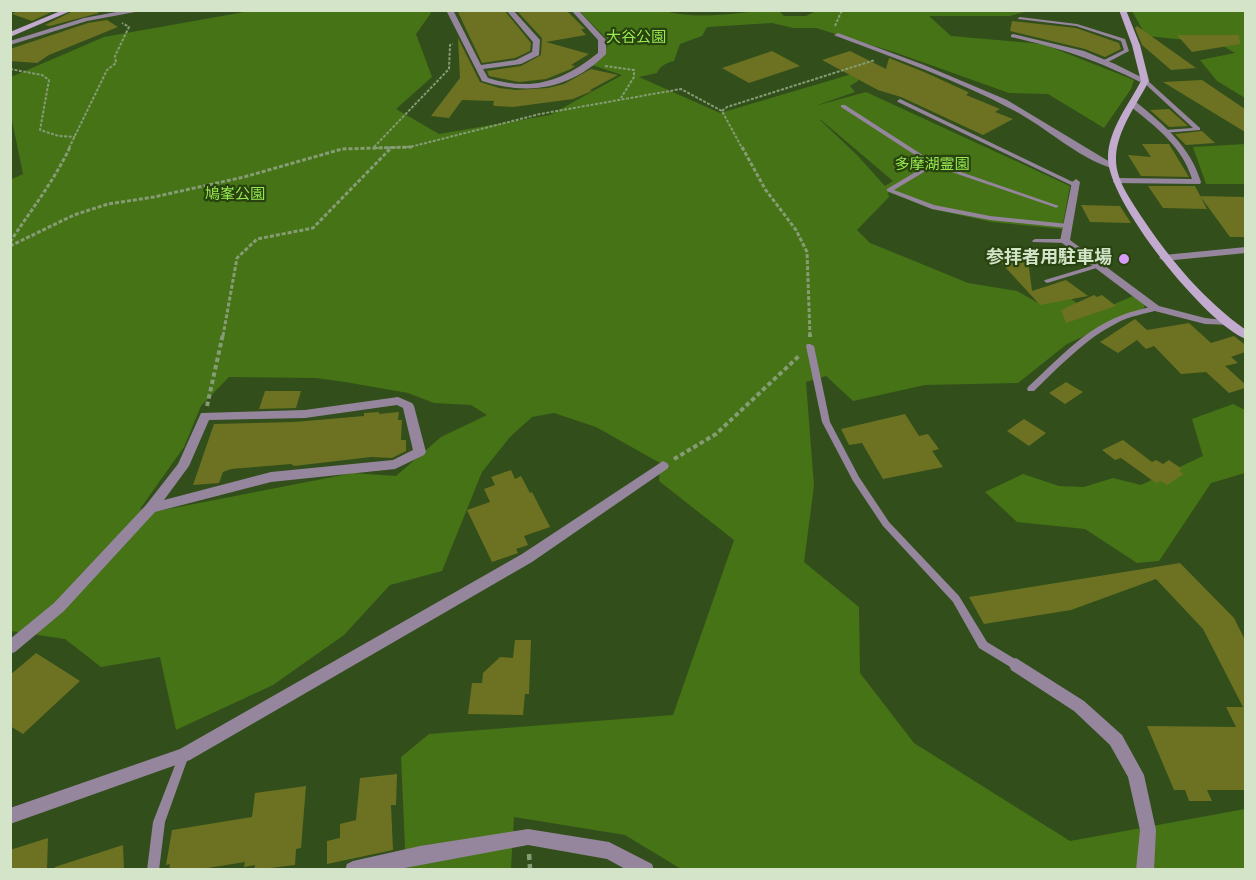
<!DOCTYPE html>
<meta charset="utf-8">
<style>
body{margin:0}
#map{position:relative;width:1256px;height:880px;overflow:hidden;background:#324e1b;font-family:Overpass,sans-serif}
canvas{display:block}
.frame{position:absolute;inset:0;border:12px solid #d3e4c8;pointer-events:none}
</style>
<div id="map">
<canvas width="1256" height="880"></canvas>
<div class="frame"></div>
</div>
<script>
const g = document.querySelector('canvas').getContext('2d');
g.lineJoin = 'round';
function paint(path, color) { g.fillStyle = color; g.fill(path, 'evenodd'); }
function strokePath(path, color, width, dash) { g.strokeStyle = color; g.lineWidth = width; g.lineCap = dash ? 'butt' : 'round'; g.setLineDash(dash || []); g.stroke(path); }
function write(font, color, halo, rows, align = 'center') {
  g.font = font + ' Overpass,"Noto Sans JP",sans-serif'; g.lineWidth = 4.5; g.setLineDash([]); g.textBaseline = 'middle'; g.strokeStyle = halo; g.fillStyle = color; for (const [text, x, y, turn = 0] of rows) {
    g.save(); g.translate(x, y); g.rotate((+turn || 0) * Math.PI / 180); g.textAlign = isNaN(turn) ? turn : align; if (halo) g.strokeText(text, 0, 0); g.fillText(text, 0, 0); g.restore();
  }
}
const green = new Path2D(`
 M662,10C700,22 739,11 778,10L784,16H806L818,10L1028,11L1010,16H929L951,36L1043,44L1134,80L1131,89L1104,128L1048,94L1009,93L897,53L816,28H793L772,23L707,27L702,36L680,44L674,61C666,63 660,66 657,73L639,77L720,113L852,74L859,76L858,81L850,86L855,92L815,106L866,92L1070,186L1062,229L992,222L932,209L888,192L889,197L857,230L870,243L912,260L968,283L1017,291L1040,304L1070,298L1091,314L1133,296L1145,303L1144,308L1067,344L1018,383L925,385L853,401L826,376L806,382L814,486L804,562L859,607L860,673L914,743L1070,841L1245,809V869H681L625,835L514,817L511,869H406L401,757L429,734L673,715L734,540L659,481L660,463L596,427L554,413L532,417L510,437L482,472L442,571L390,585L344,635L273,685L176,730L160,657L101,667L65,639L11,631L10,180L23,174L11,116V77L104,37L250,11H430L431,13L416,34L432,77L396,109L439,134L550,115L622,75L592,65C602,57 608,52 607,39L579,11ZM820,120H821L893,181L885,186L857,155ZM229,377L316,378L345,382L408,393L434,403L471,405L487,415L441,437L396,476L353,473L153,512L140,509L184,447L201,406Z
 M1132,11H1245V98L1217,81L1200,60L1235,53L1218,43L1146,36Z
 M1245,144V184H1206L1193,147Z
 M1233,404L1245,410V473L1211,483L1159,561L1137,563L1085,529L1017,522L985,492L1023,474L1059,486L1084,487L1113,478L1141,485L1203,456L1192,419Z`);
const building = new Path2D(`
 M19,10H56L32,21L12,14Z
 M75,10H95L99,13L50,26L45,25Z
 M457,10H504L531,43L530,51L515,58L482,63Z
 M516,10H566L585,29H581L586,35L546,42L589,54L571,65L575,66L571,69L546,79L519,82L489,76L487,71L521,66L541,55L542,38Z
 M107,20L118,27L49,55L37,63L10,61V49L88,23Z
 M1012,21L1076,28L1119,43L1121,49L1105,57L1085,49L1010,31Z
 M1137,26L1196,68L1171,70L1142,45L1135,28Z
 M1177,35H1239L1240,44L1192,52Z
 M458,38L480,82L499,88L516,90L548,88L564,84L591,69L618,75L590,90L592,91L573,99L513,107L495,106L493,105L494,101L462,100L449,118L431,116L460,78Z
 M772,51L800,66L749,83L722,68Z
 M850,51L886,69L889,58L924,72L966,91L969,93L966,95L1000,109L995,112L1013,119L983,135L901,97L878,90L822,60Z
 M1202,80L1245,109V132L1163,82Z
 M1169,109L1188,126L1169,127L1150,110Z
 M1202,131L1215,143L1186,145L1175,134Z
 M1142,144H1169L1189,177L1141,176L1128,155L1151,157Z
 M1148,186H1195L1207,209L1163,208Z
 M1200,196L1245,197V237H1230Z
 M1081,205L1120,206L1131,223L1090,222Z
 M994,255L1028,259L1032,291L1066,280L1088,296L1040,305Z
 M1094,295L1097,297L1102,295L1116,306L1066,323L1061,310Z
 M1135,319L1147,330L1189,323L1211,343L1234,336L1245,345V352L1231,357L1238,363L1225,366L1245,384V388L1229,393L1206,372L1181,374L1154,346L1146,349L1137,340L1118,353L1100,342Z
 M1066,382L1083,392L1065,404L1049,393Z
 M265,391H301L296,408L259,409Z
 M379,412V414L399,412L398,420H402L401,440H406V451L392,458L371,457L294,466L291,464L231,469L223,472L219,483L193,485L214,424L294,422L364,416V413Z
 M905,414L919,436L928,434L939,449L932,451L943,467L883,479L862,443L849,445L841,429Z
 M1024,419L1046,433L1029,446L1007,431Z
 M1123,440L1152,462L1156,460L1163,464L1169,460L1182,469L1179,471L1184,474L1167,485L1161,481L1156,483L1121,458L1115,460L1102,450Z
 M511,470L515,479L521,476L530,493L532,492L550,527L524,536L528,545L516,549L518,553L492,562L467,510L490,502L484,489L495,485L491,477Z
 M1180,563L1234,618L1245,640V790H1207L1212,801H1189L1185,790H1174L1147,726L1236,727L1226,707H1243L1203,629L1156,579L1071,610L984,624L969,597Z
 M515,640H531L529,694H525L523,715L468,714L472,683H482L483,673L500,657L513,658Z
 M36,653L80,681L23,734L10,726V675Z
 M397,774L396,805H391L393,850L327,864V841L340,838V824L356,820L360,778Z
 M306,786L301,848L296,849L295,865L254,870L255,865L244,867L245,862L195,870H169L170,864L166,865L172,830L252,817L255,793Z
 M48,838L47,870H10V850Z
 M123,845L124,870H55V867Z`);
const pathFar3 = new Path2D(`
 M835,26L842,10
 M605,66L634,70V77L621,98
 M10,69L42,75L49,80L40,130L59,136L75,137
 M722,111L727,107L875,60
 M374,147L449,69L450,45L453,44
 M69,148L107,70L116,63L115,56L129,27L122,23
 M375,148L410,147L540,114L681,89L722,111L742,148`);
const pathFar2 = new Path2D(`
 M742,147L765,189L796,230L807,252L810,336
 M10,242C31,210 54,181 70,147
 M10,246L74,215L108,204L154,197L244,177L342,149L412,147
 M223,336L237,258L257,239L313,228L390,149`);
const pathFar1 = new Path2D(`
 M810,334V337
 M207,406L223,334
 M674,459L716,434L800,355`);
const path = new Path2D(`
 M529,854L530,868`);
const lane = new Path2D(`
 M1020,17L1077,24L1125,39L1129,51L1108,62H1104V60L1124,50L1121,41L1076,26L1018,19V18Z
 M1143,80H1147L1200,128V130L1163,133L1162,132L1165,130L1193,128L1143,82Z
 M900,99L1077,184L1078,185L1077,186H1073L898,102L897,101Z
 M841,105H845L935,163L1059,206L1056,208L1054,207L934,166L894,190L934,205L990,216L1068,224L1071,226L1068,228L990,220L932,209L887,191V189L929,164L841,107Z
 M1035,239H1065L1068,241L1065,243L1033,242L1032,241Z
 M1098,264L1101,266L1100,267L1047,283L1044,281L1045,280Z
 M1155,306L1159,308L1158,310C1144,314 1130,316 1117,323C1085,339 1060,366 1034,391H1028L1027,389L1028,387C1055,362 1081,333 1115,318C1128,312 1142,309 1155,306Z
 M807,344H810L814,346L830,422L859,477L889,522L959,596L987,642L1020,662L1021,665L1020,668L1016,669L1012,668L979,648L953,602L883,526L853,481L822,422L806,346Z
 M184,750L188,751L189,755L165,822L159,870H147L153,822L179,755L180,751Z`);
const street = new Path2D(`
 M10,10H17L10,13Z
 M127,10H146L87,21L10,45V41L84,18Z
 M446,10H453L481,65L516,60L532,52L533,42L506,10H513L540,40L539,55L521,64L483,69L488,78C532,92 563,81 598,53V40L571,10H578L606,40V54C571,89 528,96 482,81Z
 M838,33L924,65L1007,100L1115,165L1111,168C1075,156 1046,127 1013,110C957,80 895,58 836,36L834,35Z
 M1013,34L1084,51L1115,64L1149,81L1142,83C1097,60 1060,48 1011,37V35Z
 M1130,102H1136C1164,125 1190,146 1201,182L1200,184L1114,183L1113,181L1117,178L1192,179C1182,146 1156,127 1130,106Z
 M1076,179L1080,182L1070,240L1159,306L1205,318L1233,321L1234,323L1233,325L1205,324L1151,310L1062,243L1060,241L1072,182Z
 M1246,247V253L1164,261L1159,258L1164,255Z
 M398,397L412,403L414,406L426,452L424,455L395,469L271,482L155,512L64,611L15,652L10,654V639L54,603L146,505L178,464L201,413L305,410ZM397,405L403,408L413,450L393,460L271,472L164,500L189,466L209,420L305,418Z
 M663,461L667,463L669,466L667,469L532,562L190,760L10,824V808L180,749L522,554Z
 M1016,658L1084,701L1122,735L1144,775L1156,830L1154,870H1136L1140,830L1128,777L1110,745L1074,711L1011,670L1009,665L1011,660Z
 M528,829L609,842L652,864L654,870H627L607,859L528,845L394,870H345L347,864L353,861L420,846Z`);
const secondary = new Path2D(`
 M63,10H73L10,37V32Z
 M672,10H745L742,12Z
 M1119,10H1126L1140,45L1149,81C1137,104 1117,130 1116,157C1115,180 1131,200 1143,219C1172,262 1204,300 1246,330V339C1206,324 1105,199 1108,156C1109,129 1129,104 1141,81L1132,45Z`);
const markers = [
 [1124,259,6,"#d79bf9"]
];
const farParknames = [
 ["大谷公園",636,39],
 ["多摩湖霊園",932,166],
 ["鳩峯公園",235,196]
];
const poiNames = [
 ["参拝者用駐車場",1112,259]
];
paint(green, '#457316');
paint(building, '#6c7222');
strokePath(pathFar3, '#869c75', 2, [3, 1.5]);
strokePath(pathFar2, '#869c75', 3, [4, 2]);
strokePath(pathFar1, '#869c75', 4, [4.5, 3]);
strokePath(path, '#869c75', 4.5, [6, 4]);
paint(lane, '#95869d');
paint(street, '#95869d');
paint(secondary, '#c2abcf');
for (const [x, y, r, color] of markers) { const dot = new Path2D(); dot.arc(x, y, r, 0, 2 * Math.PI); g.fillStyle = color; g.fill(dot); strokePath(dot, '#28430f', 2); }
write('15px', '#98e850', '#28430f', farParknames);
write('bold 18px', '#d3e4c8', '#28430f', poiNames, 'right');
</script>
